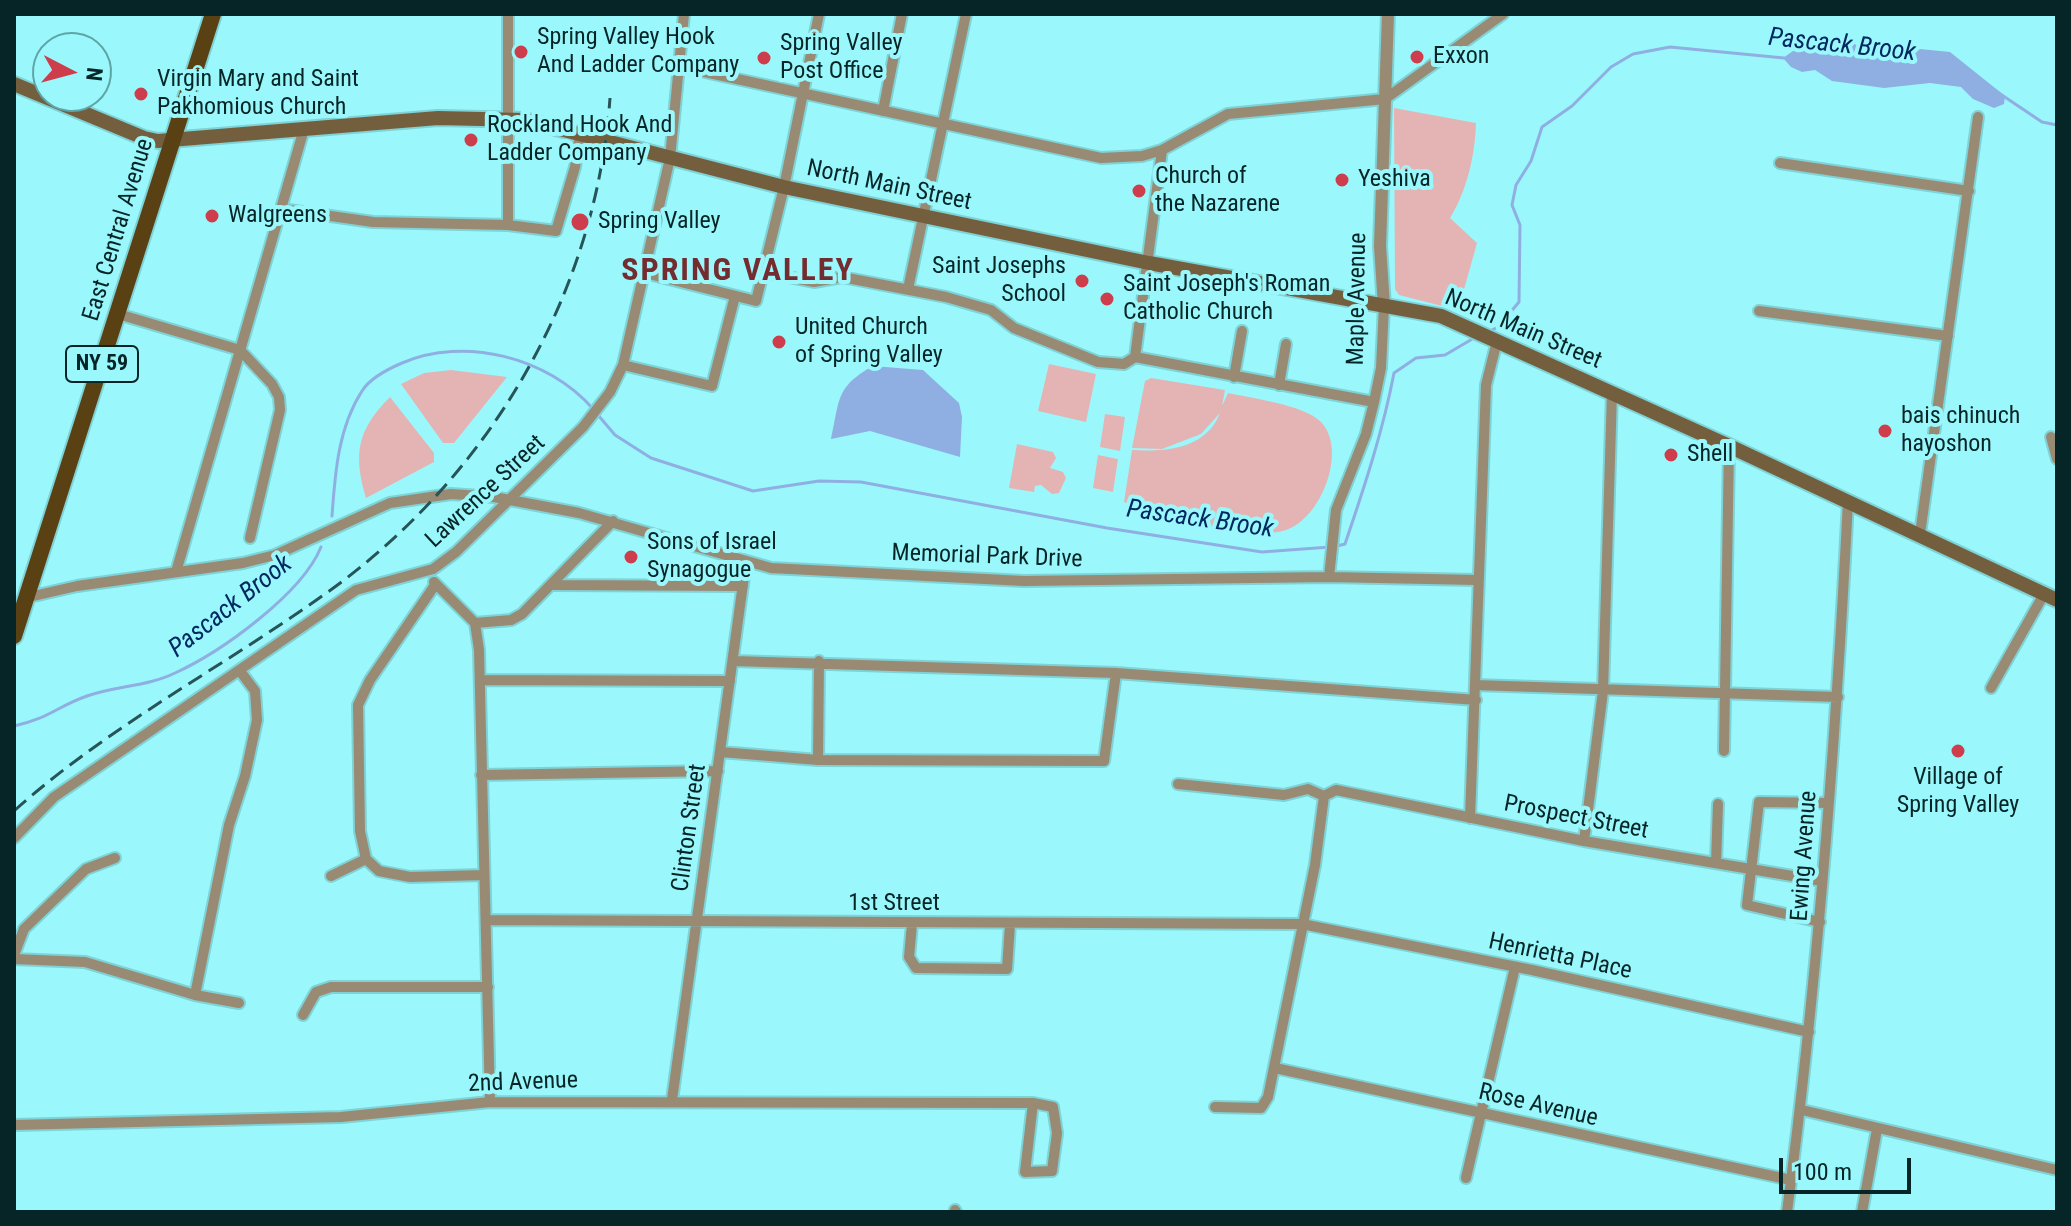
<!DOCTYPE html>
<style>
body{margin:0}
#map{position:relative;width:2071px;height:1226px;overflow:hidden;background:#9af8fc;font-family:"Roboto Condensed",sans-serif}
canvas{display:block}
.frame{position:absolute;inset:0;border:16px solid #062526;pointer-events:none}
.north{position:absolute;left:32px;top:32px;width:80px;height:80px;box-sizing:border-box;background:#9af8fc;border:2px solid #5fa4a6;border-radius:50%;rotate:96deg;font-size:22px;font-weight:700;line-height:32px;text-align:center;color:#062526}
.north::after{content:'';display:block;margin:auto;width:28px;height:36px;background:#cd3d4c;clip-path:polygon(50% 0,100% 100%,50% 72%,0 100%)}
.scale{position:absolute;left:1779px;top:1158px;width:132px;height:36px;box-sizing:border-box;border:4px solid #062526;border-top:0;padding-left:10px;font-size:24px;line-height:28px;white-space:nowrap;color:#062526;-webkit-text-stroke:6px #9af8fc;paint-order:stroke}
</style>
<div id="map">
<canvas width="2071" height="1226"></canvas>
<div class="frame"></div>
<div class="north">N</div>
<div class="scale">100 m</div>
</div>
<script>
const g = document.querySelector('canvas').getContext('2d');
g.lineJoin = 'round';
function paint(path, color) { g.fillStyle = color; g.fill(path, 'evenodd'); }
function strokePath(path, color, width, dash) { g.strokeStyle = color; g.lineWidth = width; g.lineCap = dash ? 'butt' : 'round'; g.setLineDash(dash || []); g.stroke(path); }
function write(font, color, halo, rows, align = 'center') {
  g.font = font + ' "Roboto Condensed",sans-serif'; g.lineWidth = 8; g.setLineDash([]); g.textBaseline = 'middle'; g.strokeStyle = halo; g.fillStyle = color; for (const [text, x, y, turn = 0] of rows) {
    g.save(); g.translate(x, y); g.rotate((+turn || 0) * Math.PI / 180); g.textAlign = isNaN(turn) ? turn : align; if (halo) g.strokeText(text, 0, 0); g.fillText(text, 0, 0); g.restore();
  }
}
const green = new Path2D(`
 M1394,108L1476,123C1475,155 1467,191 1450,218L1477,243L1463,293L1450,308L1399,295L1395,289Z
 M1049,364L1096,374L1086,422L1038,411Z
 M451,370L507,377L454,443H443L401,384L424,373Z
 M1151,378L1225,390L1222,406L1228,393C1251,398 1305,405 1321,422C1348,450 1321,519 1286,530C1248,542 1160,517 1124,502L1132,450C1166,452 1206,449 1220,413L1201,434L1162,449L1132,448L1145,381Z
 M390,397L434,453V462L366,498C353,454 357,430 390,397Z
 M1105,414L1125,417L1120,451L1100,447Z
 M1017,444L1053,452L1056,458L1050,468L1063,472L1066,478L1059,493L1052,494L1041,485L1035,486L1034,492L1009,488Z
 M1098,455L1118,459L1113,492L1093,488Z`);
const water = new Path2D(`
 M1846,39L1870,53L1920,49L1950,52L2005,96L2004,104L1994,108L1973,99L1961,87L1930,83L1884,88L1832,81L1815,70L1802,72L1791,67L1783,58L1803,44Z
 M873,366L923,370L959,403L962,417L960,457L870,431L831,439C840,400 835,387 873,366Z`);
const stream = new Path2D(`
 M1978,79L2042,122L2057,125
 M1488,332L1498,327L1519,302L1520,225L1512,205L1516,185L1531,161L1542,127L1572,106L1611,67L1633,54L1670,47L1784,58
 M598,415L615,435L651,458L753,491L819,481L861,482L1107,528L1262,552L1330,547
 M332,516C335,474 338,428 362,391C370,378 388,369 402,363C464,336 548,357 593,409
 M1337,546L1345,544C1364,488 1383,431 1394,373L1416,358L1445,355L1474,338
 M14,726C48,719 58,706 87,696C115,686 149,686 175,673C221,652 302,594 321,547`);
const minor = new Path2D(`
 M677,66L1101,158L1142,156L1162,150L1228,114L1385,99L1503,14
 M883,111L902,14
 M1780,163L1969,191
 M281,209L373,222L508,225L556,231L575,167L580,134
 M508,225V14
 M763,272L814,282L842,277L946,297L991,310L1014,328L1098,362L1124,364L1135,357
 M645,273L756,301L784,187L819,14
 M908,289L966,14
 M1759,311L1948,336
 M118,314L240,350L272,384L279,397L280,410L250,538
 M1135,357L1374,402
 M1135,357L1162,150
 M623,365L712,386L735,296
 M1234,377L1242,331
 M1279,385L1286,344
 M2051,437L2057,459
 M1920,534L1978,117
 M176,572L304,129
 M1329,577L1336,510L1366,434L1374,402L1381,368L1384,306
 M434,582L475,623L511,620L522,614L613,521
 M435,585L370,680L358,705L360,831L366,859L379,871L410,877L483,875
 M554,585L743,586
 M29,597L77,586L243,563L275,555L390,503L451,494L494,497L579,513L771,568L1024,581L1329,577L1477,580
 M475,623L479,650L490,1102
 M734,661L1116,673L1476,700
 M480,680L730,681
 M1475,685L1838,697
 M1991,688L2044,594
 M1724,751L1729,446
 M721,752L818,760L1104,761L1116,673
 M818,760L819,661
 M481,775L718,771
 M1178,784L1284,795L1308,789L1324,796
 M1324,796L1336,790L1584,841L1822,881
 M1470,818L1486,385L1497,341
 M14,838L54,797L356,590L433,569L456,552L583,427L610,392L623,365L670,158L684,14
 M1584,841L1603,691L1612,392
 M1716,863L1718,804
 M331,876L366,859
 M486,920L1302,924L1532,970L1809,1032
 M1820,922L1747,905L1759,802L1829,803
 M912,924L909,957L916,968L1007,969L1010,924
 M14,955L24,929L86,869L115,858
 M14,959L85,962L195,995L239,1003
 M195,995L229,825L245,776L257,720L255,691L240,671
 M303,1015L316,992L331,987H488
 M1275,1068L1791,1180
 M672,1100L746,562
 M1215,1107L1261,1108L1268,1097L1315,865L1324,796
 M1802,1110L2057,1170
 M14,1125L341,1117L490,1102L1033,1103L1053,1107L1057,1133L1052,1171L1025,1172L1033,1103
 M1466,1178L1515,967
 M955,1210L956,1212
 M1787,1212C1818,976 1836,739 1848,501
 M1862,1212L1877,1129`);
const tertiary = new Path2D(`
 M1384,306L1380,246L1388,14`);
const secondary = new Path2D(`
 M14,84L144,138L158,141L438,118L525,120L784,187L1149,263L1441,316L1729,446L2057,600`);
const primary = new Path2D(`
 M14,636L213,14`);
const rail = new Path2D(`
 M14,811C111,724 227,665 332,589C490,474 596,294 610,98`);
const markers = [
 [521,52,8,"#cd3d4c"],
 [1417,57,8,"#cd3d4c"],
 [764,58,8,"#cd3d4c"],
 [141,94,8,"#cd3d4c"],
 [471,140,8,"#cd3d4c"],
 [1342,180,8,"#cd3d4c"],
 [1139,191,8,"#cd3d4c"],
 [212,216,8,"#cd3d4c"],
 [580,222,10,"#cd3d4c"],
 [1082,281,8,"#cd3d4c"],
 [1107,299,8,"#cd3d4c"],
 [779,342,8,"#cd3d4c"],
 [1885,431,8,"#cd3d4c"],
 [1671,455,8,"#cd3d4c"],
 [631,557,8,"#cd3d4c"],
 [1958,751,8,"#cd3d4c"]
];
const shields = [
 [102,364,72]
];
const shieldNames = [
 ["NY 59",102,364]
];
const poiNames = [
 ["Spring Valley Hook",537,38],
 ["And Ladder Company",537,66],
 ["Spring Valley",780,44],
 ["Post Office",780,72],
 ["Exxon",1433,57],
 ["Virgin Mary and Saint",157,80],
 ["Pakhomious Church",157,108],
 ["Rockland Hook And",487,126],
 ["Ladder Company",487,154],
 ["Church of",1155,177],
 ["the Nazarene",1155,205],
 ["Yeshiva",1358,180],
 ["Walgreens",228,216],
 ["Spring Valley",598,222],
 ["Saint Josephs",1066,267,"right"],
 ["School",1066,295,"right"],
 ["Saint Joseph's Roman",1123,285],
 ["Catholic Church",1123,313],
 ["United Church",795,328],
 ["of Spring Valley",795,356],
 ["bais chinuch",1901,417],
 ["hayoshon",1901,445],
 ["Shell",1687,455],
 ["Sons of Israel",647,543],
 ["Synagogue",647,571],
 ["Village of",1958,778,"center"],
 ["Spring Valley",1958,806,"center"]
];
const streetNames = [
 ["North Main Street",889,186,12],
 ["East Central Avenue",119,230,-73],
 ["Maple Avenue",1358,299,-89],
 ["North Main Street",1523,330,23],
 ["Lawrence Street",486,492,-43],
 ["Memorial Park Drive",987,557,2],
 ["Prospect Street",1576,818,11],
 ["Clinton Street",690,828,-82],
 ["Ewing Avenue",1805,856,-86],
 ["1st Street",894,904],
 ["Henrietta Place",1560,957,12],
 ["2nd Avenue",523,1083,-2],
 ["Rose Avenue",1538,1106,13]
];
const waterNames = [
 ["Pascack Brook",1842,46,6],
 ["Pascack Brook",1200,520,8],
 ["Pascack Brook",231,607,-38]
];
const districtNames = [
 ["SPRING VALLEY",738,272]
];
paint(green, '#e4b4b4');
paint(water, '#8fafe2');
strokePath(stream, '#8fafe2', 3);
strokePath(minor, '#7fd2d5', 14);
strokePath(tertiary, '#7fd2d5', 16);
strokePath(secondary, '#7fd2d5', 18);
strokePath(primary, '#7fd2d5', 20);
strokePath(minor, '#998a74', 10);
strokePath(tertiary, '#998a74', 12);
strokePath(secondary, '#735f3e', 14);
strokePath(primary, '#594113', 16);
strokePath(rail, '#275456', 3, [16, 8]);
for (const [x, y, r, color] of markers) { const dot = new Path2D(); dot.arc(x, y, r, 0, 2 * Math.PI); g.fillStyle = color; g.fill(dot); strokePath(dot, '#9af8fc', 3); }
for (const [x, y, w] of shields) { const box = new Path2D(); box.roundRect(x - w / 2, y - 18, w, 36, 6); g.fillStyle = '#9af8fc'; g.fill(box); strokePath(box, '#062526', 2); }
write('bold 22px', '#062526', null, shieldNames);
write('24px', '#062526', '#9af8fc', poiNames, 'left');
write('24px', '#062526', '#9af8fc', streetNames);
write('italic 26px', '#022862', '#9af8fc', waterNames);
g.letterSpacing = '2px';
write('bold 32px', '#732c30', '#9af8fc', districtNames);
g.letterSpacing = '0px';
</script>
